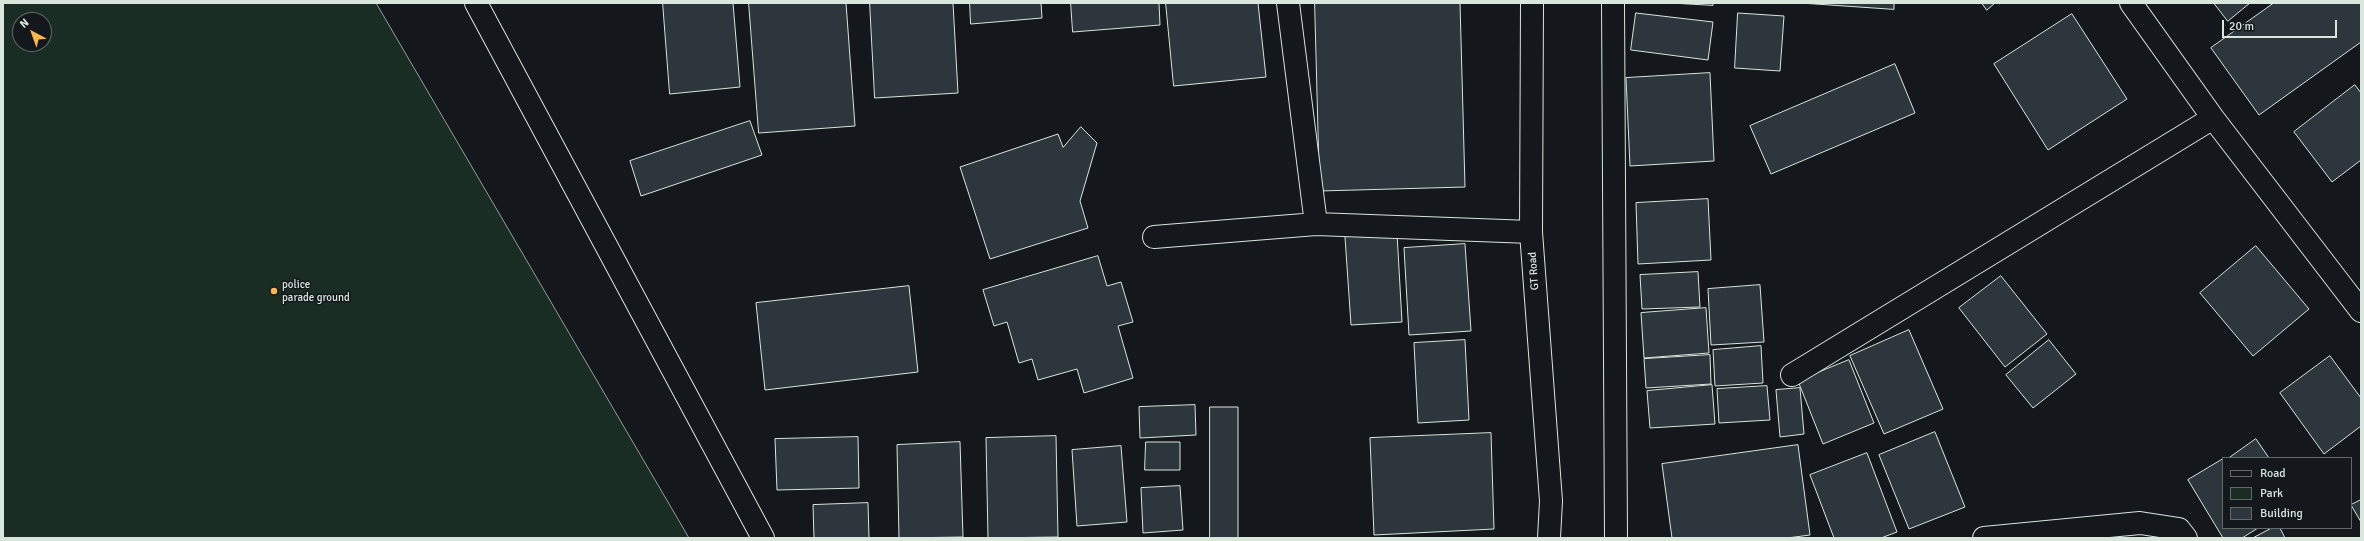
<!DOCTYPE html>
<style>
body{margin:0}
#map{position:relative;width:2364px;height:541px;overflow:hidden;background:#14181c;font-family:Signika,sans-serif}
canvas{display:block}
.frame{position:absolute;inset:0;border:4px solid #d8e6dc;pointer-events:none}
.legend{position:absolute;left:2222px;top:457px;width:130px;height:72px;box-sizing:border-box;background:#14181c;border:1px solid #626a69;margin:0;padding:5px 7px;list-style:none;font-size:12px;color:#d8e6dc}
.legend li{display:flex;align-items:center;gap:8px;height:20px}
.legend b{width:20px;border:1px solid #626a69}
.north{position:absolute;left:12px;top:12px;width:40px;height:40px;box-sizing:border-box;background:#14181c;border:1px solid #626a69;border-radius:50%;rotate:319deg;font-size:11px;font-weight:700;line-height:16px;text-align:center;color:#d8e6dc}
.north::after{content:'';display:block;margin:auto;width:14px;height:18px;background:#ffb74d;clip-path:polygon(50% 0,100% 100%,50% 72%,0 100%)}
.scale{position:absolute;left:2222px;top:20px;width:115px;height:18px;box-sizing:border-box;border:2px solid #d8e6dc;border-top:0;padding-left:5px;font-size:12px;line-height:14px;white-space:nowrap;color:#d8e6dc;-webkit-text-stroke:3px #14181c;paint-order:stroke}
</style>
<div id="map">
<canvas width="2364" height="541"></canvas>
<div class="frame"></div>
<ul class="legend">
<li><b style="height:5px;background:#14181c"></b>Road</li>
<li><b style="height:11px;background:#1a2d24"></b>Park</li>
<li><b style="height:11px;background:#2c363c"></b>Building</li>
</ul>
<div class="north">N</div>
<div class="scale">20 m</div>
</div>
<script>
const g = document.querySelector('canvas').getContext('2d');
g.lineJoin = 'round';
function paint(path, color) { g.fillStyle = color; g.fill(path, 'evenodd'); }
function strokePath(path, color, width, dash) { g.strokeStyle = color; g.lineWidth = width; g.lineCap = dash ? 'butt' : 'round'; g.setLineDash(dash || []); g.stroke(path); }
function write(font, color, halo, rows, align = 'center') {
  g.font = font + ' Signika,sans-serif'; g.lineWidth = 3; g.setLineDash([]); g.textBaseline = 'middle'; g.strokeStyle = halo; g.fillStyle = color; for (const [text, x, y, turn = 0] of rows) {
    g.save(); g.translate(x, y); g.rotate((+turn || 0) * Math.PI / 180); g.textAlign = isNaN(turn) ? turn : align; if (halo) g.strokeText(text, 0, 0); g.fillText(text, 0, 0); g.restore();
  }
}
const green = new Path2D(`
 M3,3H376L689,538H3ZM20,20H44V44H20Z`);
const building = new Path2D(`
 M663,3H733L740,87L670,94Z
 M749,3H846L855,126L759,133Z
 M870,3H953L958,93L875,98Z
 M970,3H1041L1042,18L971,24Z
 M1071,3H1159L1160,25L1073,32Z
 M1166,3H1258L1266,77L1174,86Z
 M1315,3H1460L1465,187L1320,191Z
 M1671,3H1713V5Z
 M1801,3H1894V9Z
 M1982,3H1995L1987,10Z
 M2214,3H2250L2228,21Z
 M2274,3H2361V42L2259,115L2211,48Z
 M1636,13L1713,22L1708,60L1631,50Z
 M1738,13L1784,16L1780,71L1735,68Z
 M2072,14L2127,99L2048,150L1994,64Z
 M1895,64L1915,113L1771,174L1750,126Z
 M1710,73L1714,161L1630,166L1626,78Z
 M2355,85L2361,93V160L2332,182L2294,132Z
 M750,121L762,155L641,196L630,161Z
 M1081,127L1097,143L1080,201L1088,228L990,259L960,167L1058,134L1063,147Z
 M1708,199L1711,260L1638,264L1636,203Z
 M1397,233L1402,322L1351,325L1345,237Z
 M1465,244L1471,331L1409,335L1404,248Z
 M2256,246L2309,309L2253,356L2200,293Z
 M1098,256L1107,286L1121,282L1133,322L1118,326L1133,378L1084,393L1077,369L1038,380L1032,359L1019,363L1007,322L994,326L983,290Z
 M1698,272L1700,307L1642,309L1640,275Z
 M2001,276L2047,334L2005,367L1959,308Z
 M1760,285L1764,342L1711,345L1708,289Z
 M909,286L918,372L765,390L756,303Z
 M1706,308L1709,353L1644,358L1641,313Z
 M1909,330L1943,409L1884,434L1850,356Z
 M1465,340L1469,420L1418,423L1414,343Z
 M2049,340L2076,374L2033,408L2006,375Z
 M1761,346L1763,383L1715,386L1713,350Z
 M1710,355L1711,384L1646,388L1644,359Z
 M2330,356L2361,398V426L2324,454L2280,393Z
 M1849,360L1874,423L1823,444L1798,381Z
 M1712,385L1715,424L1650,428L1647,391Z
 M1767,386L1770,420L1719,423L1717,389Z
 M1800,388L1804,434L1780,437L1776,390Z
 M1195,405L1196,435L1140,438L1139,407Z
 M1210,407H1238V538H1210Z
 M1935,432L1965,507L1909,529L1879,455Z
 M1491,433L1494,529L1374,535L1370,438Z
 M1056,436L1058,537L988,538L986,438Z
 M858,437L859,488L777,490L775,439Z
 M2256,439L2269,458H2229Z
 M960,442L963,537L899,538L897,445Z
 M1146,442H1180V470H1145Z
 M1798,445L1810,535L1787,538H1672L1662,464Z
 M1121,446L1127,522L1077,526L1072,450Z
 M1867,453L1897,532L1881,538H1834L1810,475Z
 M2223,459V528H2258L2242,538H2223L2188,480Z
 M1180,486L1183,530L1143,533L1141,488Z
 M2361,500V522L2351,505Z
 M868,503L869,538H814L813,505Z
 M2272,528H2280L2285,538H2253Z`);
const street = new Path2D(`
 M476,3L763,538
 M1288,3L1316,224
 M2131,3L2213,118L2361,311
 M1154,237L1316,224L1531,232
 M1792,375L2213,118
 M1984,538L2140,523L2179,529L2186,538`);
const secondary = new Path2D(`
 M1532,3L1531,232L1551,501L1549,538
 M1613,3L1616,538`);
const markers = [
 [274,291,4,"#ffb74d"]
];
const streetNames = [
 ["GT Road",1534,271,-94]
];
const poiNames = [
 ["police",282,285],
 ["parade ground",282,298]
];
paint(green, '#1a2d24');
strokePath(green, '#939e99', 1);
paint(building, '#2c363c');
strokePath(building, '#d8e6dc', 1);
strokePath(street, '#d8e6dc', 24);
strokePath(secondary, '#d8e6dc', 24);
strokePath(street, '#14181c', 22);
strokePath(secondary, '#14181c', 22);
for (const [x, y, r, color] of markers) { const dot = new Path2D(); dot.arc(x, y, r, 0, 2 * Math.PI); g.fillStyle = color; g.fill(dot); strokePath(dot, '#14181c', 1.5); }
write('11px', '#d8e6dc', '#14181c', streetNames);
write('11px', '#d8e6dc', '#14181c', poiNames, 'left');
</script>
